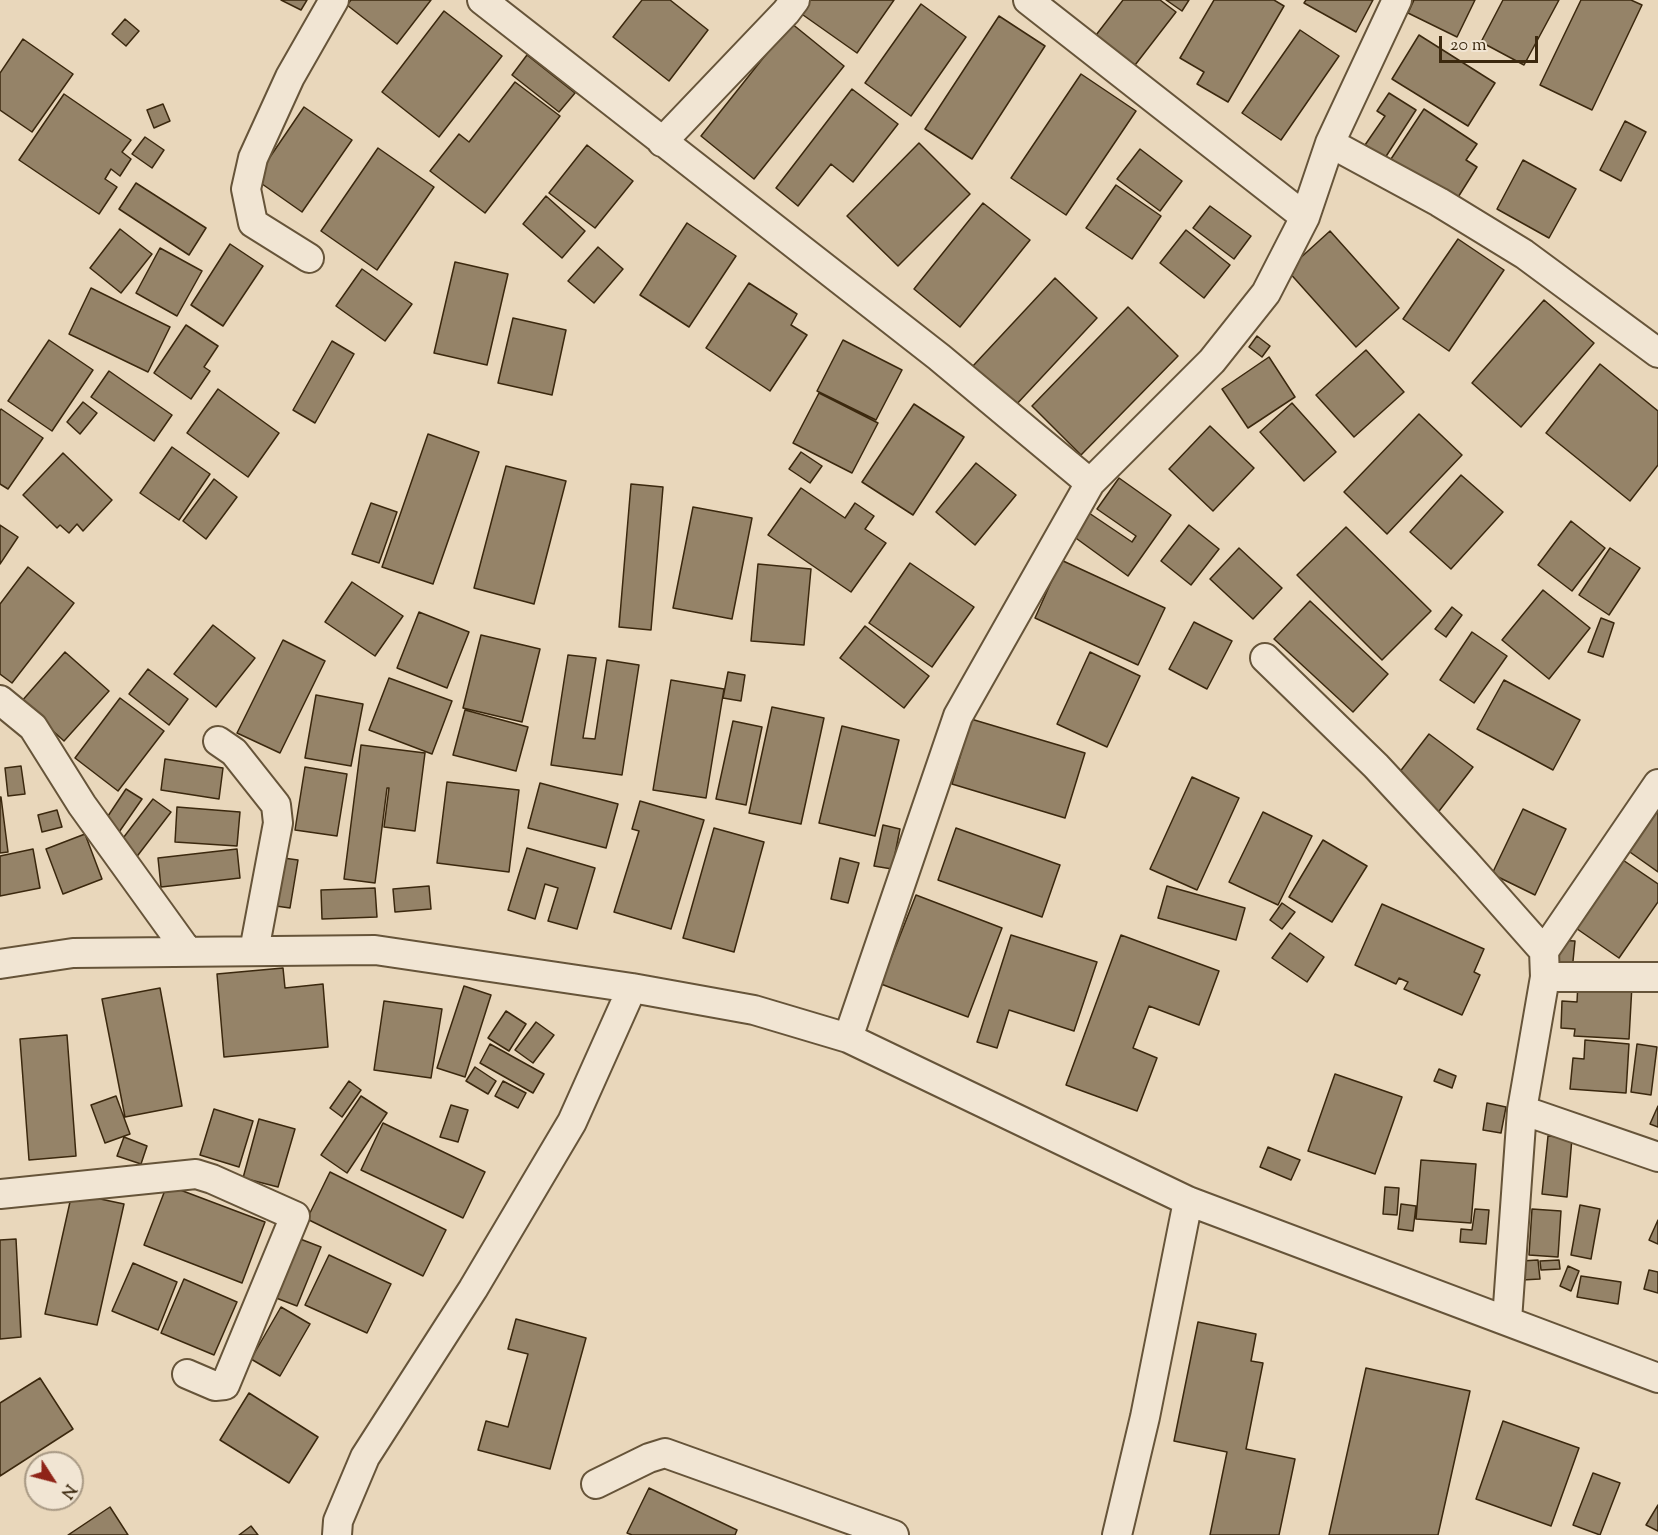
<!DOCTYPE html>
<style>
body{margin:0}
#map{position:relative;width:1658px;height:1535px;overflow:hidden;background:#e9d7bb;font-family:"Sorts Mill Goudy",serif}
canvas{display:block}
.north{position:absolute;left:24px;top:1451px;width:60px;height:60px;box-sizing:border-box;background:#f1e5d3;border:2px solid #a89984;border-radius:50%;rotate:126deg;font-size:16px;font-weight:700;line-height:24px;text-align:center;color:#3b280e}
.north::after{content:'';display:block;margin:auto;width:21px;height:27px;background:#8f2418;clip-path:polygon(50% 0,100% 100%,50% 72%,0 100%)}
.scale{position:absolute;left:1439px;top:36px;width:99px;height:27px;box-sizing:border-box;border:3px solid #3b280e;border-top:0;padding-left:8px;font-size:18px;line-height:21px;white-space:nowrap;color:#3b280e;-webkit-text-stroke:4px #f1e5d3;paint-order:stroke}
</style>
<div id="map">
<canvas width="1658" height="1535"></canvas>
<div class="north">N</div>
<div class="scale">20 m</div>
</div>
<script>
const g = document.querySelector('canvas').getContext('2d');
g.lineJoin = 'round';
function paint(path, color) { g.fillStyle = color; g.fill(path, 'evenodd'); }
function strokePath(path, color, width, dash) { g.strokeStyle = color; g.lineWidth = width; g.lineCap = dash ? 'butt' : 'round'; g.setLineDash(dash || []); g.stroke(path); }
const building = new Path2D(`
 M281,0H307L301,10Z
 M351,0H431L397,44L347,5Z
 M642,0H670L708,30L669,81L613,37Z
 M803,0H894L857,53L796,10Z
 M1123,0H1160L1176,12L1132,69L1093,39Z
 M1166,0H1189L1182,11Z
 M1214,0H1274L1284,6L1228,102L1197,84L1204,72L1180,58Z
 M1306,0H1373L1356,32L1304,3Z
 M1414,0H1475L1457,37L1408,13Z
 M1503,0H1559L1524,65L1481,42Z
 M1581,0H1631L1642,5L1592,110L1540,85Z
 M921,4L966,37L911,116L865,83Z
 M444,11L502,56L439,137L382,92Z
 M999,16L1045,46L972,159L925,129Z
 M125,19L139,31L126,46L112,34Z
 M791,23L844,66L754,179L701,136Z
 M1300,30L1339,56L1281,140L1242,113Z
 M1419,35L1495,83L1468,126L1392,79Z
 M23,39L73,74L32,132L0,110V73Z
 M527,55L575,93L559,112L512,75Z
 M1081,74L1136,111L1066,215L1011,178Z
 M515,82L560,116L485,213L430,171L459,134L469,142Z
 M852,89L898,124L853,182L831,164L798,206L776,188Z
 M1389,93L1416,110L1385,158L1365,145L1385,116L1377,111Z
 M64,94L131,140L122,152L131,159L120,176L111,169L105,179L117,187L99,214L19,160Z
 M163,104L170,121L154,128L147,110Z
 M304,107L352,140L302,212L255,179Z
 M1424,109L1477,144L1466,160L1477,167L1455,202L1391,159Z
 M1625,121L1646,132L1621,181L1600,170Z
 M145,137L164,150L152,168L132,154Z
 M919,143L970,194L898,266L847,216Z
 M587,145L633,181L595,228L549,193Z
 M378,148L434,187L377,270L321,231Z
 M1140,149L1182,181L1160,211L1117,179Z
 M1523,160L1576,189L1549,238L1497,209Z
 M136,183L206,228L189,255L119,209Z
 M1116,185L1161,216L1132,259L1086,228Z
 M546,196L585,231L562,258L523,224Z
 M983,203L1030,240L960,327L914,289Z
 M1210,206L1251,236L1234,259L1193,228Z
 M687,223L736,256L689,327L640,295Z
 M120,229L152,254L121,293L90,268Z
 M1186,230L1230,265L1204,298L1160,263Z
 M1330,231L1399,308L1356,347L1287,270Z
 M1458,239L1504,270L1449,351L1403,319Z
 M230,244L263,266L223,326L191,305Z
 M598,247L623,269L594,303L568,281Z
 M160,248L202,271L177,316L136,293Z
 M455,262L508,274L487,365L434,353Z
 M362,269L412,304L385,341L336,306Z
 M1055,278L1097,318L1014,407L972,367Z
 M749,283L797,314L791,325L807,335L770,391L706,348Z
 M91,288L170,327L148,372L69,334Z
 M1544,300L1594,343L1521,427L1472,383Z
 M1128,307L1178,356L1081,455L1032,406Z
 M513,318L566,330L552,395L498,383Z
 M186,325L218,346L204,367L210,371L191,399L154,373Z
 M1257,336L1270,346L1262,357L1249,347Z
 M49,340L93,370L52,431L8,401Z
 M843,340L902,370L876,420L817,391Z
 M332,341L354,354L315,423L293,410Z
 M1366,350L1404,392L1354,437L1316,395Z
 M1269,357L1295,397L1248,428L1222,389Z
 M1600,364L1658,411V465L1630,501L1546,433Z
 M109,371L172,415L154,441L91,397Z
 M218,389L279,433L248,477L187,433Z
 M819,393L878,423L852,473L793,443Z
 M83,402L97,413L80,434L67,422Z
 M1292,403L1336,452L1304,481L1260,432Z
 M914,404L964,437L913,515L862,482Z
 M1,409L43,438L8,489L0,484V411Z
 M1419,414L1462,455L1387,534L1344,492Z
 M1210,426L1254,468L1213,511L1169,469Z
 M428,434L479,452L433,584L382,567Z
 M172,447L210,474L179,520L140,493Z
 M801,452L822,466L810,483L789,469Z
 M63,453L112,500L83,531L77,524L69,533L60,525L57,528L23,495Z
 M976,463L1016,495L975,545L936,512Z
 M506,466L566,481L534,604L474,588Z
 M1461,475L1503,512L1451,569L1410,532Z
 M1119,478L1171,515L1128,576L1073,536L1089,513L1132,542L1136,536L1097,509Z
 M214,479L237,497L206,539L183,521Z
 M631,484L663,487L651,630L619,627Z
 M801,488L845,518L855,503L874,516L865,529L886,543L851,592L768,535Z
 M371,503L397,512L379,563L352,554Z
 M693,507L752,518L732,619L673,608Z
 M1571,521L1605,548L1572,591L1538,565Z
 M0,525L18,537L0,564Z
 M1189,525L1219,549L1191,585L1161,561Z
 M1346,527L1431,611L1382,660L1297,575Z
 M1239,548L1282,588L1253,619L1210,579Z
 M1610,548L1640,568L1609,615L1579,595Z
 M1061,560L1165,608L1138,665L1035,618Z
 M910,563L974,607L932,667L869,623Z
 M758,564L811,569L804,645L751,641Z
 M28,567L74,603L12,683L0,674V604Z
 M352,582L403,616L375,656L325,622Z
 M1543,590L1590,628L1549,679L1502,640Z
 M1310,601L1388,674L1353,712L1274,639Z
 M1452,607L1462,615L1446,637L1435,629Z
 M419,612L469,632L447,688L397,668Z
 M1601,618L1614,623L1603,657L1588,652Z
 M1194,622L1232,641L1207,689L1169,669Z
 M213,625L255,658L216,707L174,674Z
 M865,626L929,676L904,708L840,658Z
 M1472,632L1507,656L1474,703L1440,680Z
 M481,635L540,649L522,722L463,708Z
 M283,640L325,661L280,753L237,733Z
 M65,652L109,691L64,741L21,702Z
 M1090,652L1140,676L1107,747L1057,724Z
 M568,655L596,658L583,738L595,739L607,660L639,665L622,775L551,765Z
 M148,669L188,699L169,725L129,694Z
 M728,672L745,675L741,701L723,698Z
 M389,678L452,701L432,754L369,730Z
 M671,680L724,689L706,798L653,790Z
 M1504,680L1580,720L1553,770L1477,729Z
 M316,695L363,704L351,766L305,758Z
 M120,698L164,731L118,791L75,758Z
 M772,707L824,718L801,824L749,813Z
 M465,710L528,727L516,771L453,755Z
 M971,719L1085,753L1065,818L952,784Z
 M733,721L762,727L746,805L716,799Z
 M842,726L899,740L875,836L819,823Z
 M1429,734L1473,767L1436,815L1392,782Z
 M361,745L425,753L415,831L384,827L389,788H387L375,883L344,879Z
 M165,759L223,768L219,799L161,790Z
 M21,766L25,794L8,796L5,768Z
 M305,767L347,774L337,836L295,830Z
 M1192,777L1239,798L1197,890L1150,869Z
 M447,782L519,790L509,872L437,863Z
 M540,783L618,804L606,848L528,828Z
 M126,789L142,799L117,835L102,825Z
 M0,797H1L8,852L0,853Z
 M153,799L171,812L135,859L117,846Z
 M640,801L704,820L671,929L614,912L639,831L632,829Z
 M1658,806V872L1627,850Z
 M177,807L240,812L237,846L175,842Z
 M1523,809L1566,829L1535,895L1492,874Z
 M57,810L62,827L42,832L38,815Z
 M1263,812L1312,836L1278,905L1229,882Z
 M883,825L900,829L892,869L874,866Z
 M714,828L764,842L734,952L683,938Z
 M956,828L1060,865L1042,917L938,880Z
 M85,834L102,879L63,894L46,849Z
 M1323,840L1367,866L1332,922L1289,897Z
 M527,848L595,868L577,929L548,921L558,888L545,884L535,919L508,910Z
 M33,849L40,888L0,896V856Z
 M237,849L240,878L161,887L158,858Z
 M1617,856L1658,884V902L1619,958L1570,924Z
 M276,857L298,860L290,908L269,905Z
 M840,858L859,863L848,903L831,899Z
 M429,886L431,909L395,912L393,889Z
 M1167,886L1245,908L1236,940L1158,918Z
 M375,888L377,917L322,919L321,890Z
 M916,895L1002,928L968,1017L881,984Z
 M1282,903L1295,912L1282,929L1270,920Z
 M1382,904L1484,949L1474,972L1480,975L1462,1015L1404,989L1408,982L1399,978L1396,984L1355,965Z
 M1290,933L1324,957L1307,982L1272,958Z
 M1011,935L1097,962L1074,1031L1009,1010L997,1048L977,1042Z
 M1121,935L1219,971L1199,1025L1149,1006L1133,1048L1157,1058L1137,1111L1066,1085Z
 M1555,940L1575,941L1572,971L1552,968Z
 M283,968L285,988L323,984L328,1047L224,1057L217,974Z
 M1578,982L1632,985L1629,1039L1574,1036L1575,1029L1561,1028L1562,1001L1577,1002Z
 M464,986L491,995L465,1077L437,1068Z
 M160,988L182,1106L125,1117L102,999Z
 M384,1001L442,1009L431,1078L374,1070Z
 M506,1011L526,1024L509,1051L488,1038Z
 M536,1022L554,1035L533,1063L515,1050Z
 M67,1035L76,1156L29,1160L20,1039Z
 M1585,1040L1629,1044L1626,1093L1570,1089L1573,1058L1584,1059Z
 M490,1044L544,1074L533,1093L480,1063Z
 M1637,1044L1657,1047L1651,1095L1631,1092Z
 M475,1067L496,1081L488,1094L466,1081Z
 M1439,1069L1456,1076L1452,1088L1434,1081Z
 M1335,1074L1402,1097L1375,1174L1308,1151Z
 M349,1081L361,1090L342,1117L330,1108Z
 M503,1081L526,1093L518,1108L495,1096Z
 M116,1096L130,1134L105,1143L91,1105Z
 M361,1096L387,1113L347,1173L321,1155Z
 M1487,1103L1506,1107L1501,1133L1483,1130Z
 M451,1105L468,1110L458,1142L440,1137Z
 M1658,1106V1127L1650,1124Z
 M214,1109L253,1121L239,1167L200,1155Z
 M259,1119L295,1129L278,1187L243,1178Z
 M383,1123L485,1172L463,1218L361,1170Z
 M1548,1136L1572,1138L1567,1197L1542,1194Z
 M124,1137L147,1146L141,1164L117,1156Z
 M1268,1147L1300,1160L1291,1180L1260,1167Z
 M1421,1160L1476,1164L1471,1223L1416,1219Z
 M330,1172L446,1230L423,1276L307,1219Z
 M167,1185L265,1222L242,1283L144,1245Z
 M1385,1187L1399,1188L1397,1215L1383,1214Z
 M72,1193L124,1204L97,1325L45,1314Z
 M1401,1204L1416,1206L1413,1231L1398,1229Z
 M1580,1205L1600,1209L1591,1259L1571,1255Z
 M1475,1209L1489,1210L1486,1244L1460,1242L1461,1229L1472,1230Z
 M1532,1209L1561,1211L1558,1257L1529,1255Z
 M1658,1220V1244L1649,1240Z
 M295,1237L321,1247L297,1306L271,1296Z
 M16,1239L21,1337L0,1339V1240Z
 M329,1255L391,1284L367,1333L305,1305Z
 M1538,1260L1540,1279L1522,1280L1521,1261Z
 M1559,1260L1560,1269L1541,1270L1540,1261Z
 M133,1263L177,1282L158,1330L112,1311Z
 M1568,1266L1579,1271L1571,1291L1560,1286Z
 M1649,1270L1658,1272V1293L1644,1289Z
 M1581,1276L1621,1282L1618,1304L1577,1297Z
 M184,1279L237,1302L214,1355L161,1333Z
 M281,1307L310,1324L280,1376L251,1359Z
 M516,1319L586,1338L550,1469L478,1450L486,1421L508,1427L528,1354L508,1349Z
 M1198,1322L1256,1334L1251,1361L1263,1363L1246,1449L1295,1459L1279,1535H1210L1227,1452L1174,1441Z
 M1366,1368L1470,1391L1438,1535H1329Z
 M40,1378L73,1429L0,1476V1403Z
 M249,1393L318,1437L289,1483L220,1440Z
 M1503,1421L1579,1448L1551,1526L1476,1499Z
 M1593,1473L1620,1483L1600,1535L1573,1525Z
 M649,1488L737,1530L735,1535H632L627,1533Z
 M1658,1505V1531L1646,1525Z
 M110,1507L128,1535H68Z
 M251,1526L258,1535H239Z`);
const street = new Path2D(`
 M482,0L939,357L1090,483
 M1028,0L1305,217
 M662,142L786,12L795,0
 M1330,143L1439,202L1524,254L1658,353
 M309,258L253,223L246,189L253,158L290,77L334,0
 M1265,658L1376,766L1466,863L1544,951
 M0,700L33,727L82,805L188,952
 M218,741L234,752L276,805L278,823L254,951
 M0,964L73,953L375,950L632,988L754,1010L848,1038L1188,1201L1658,1378
 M1545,977H1658
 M848,1038L958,716L1090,483L1212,361L1266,293L1305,217L1330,143L1397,0
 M1522,1110L1658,1157
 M0,1194L196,1174L212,1179L295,1216L225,1385L215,1386L187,1374
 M1507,1320L1522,1110L1545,977L1544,951L1658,784
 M596,1484L649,1458L665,1453L894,1535
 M337,1535L338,1521L365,1457L473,1289L572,1122L632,988
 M1117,1535L1145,1417L1188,1201`);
paint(building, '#958368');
strokePath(building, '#3b280e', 1.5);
strokePath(street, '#665439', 32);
strokePath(street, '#f1e5d3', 28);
</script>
